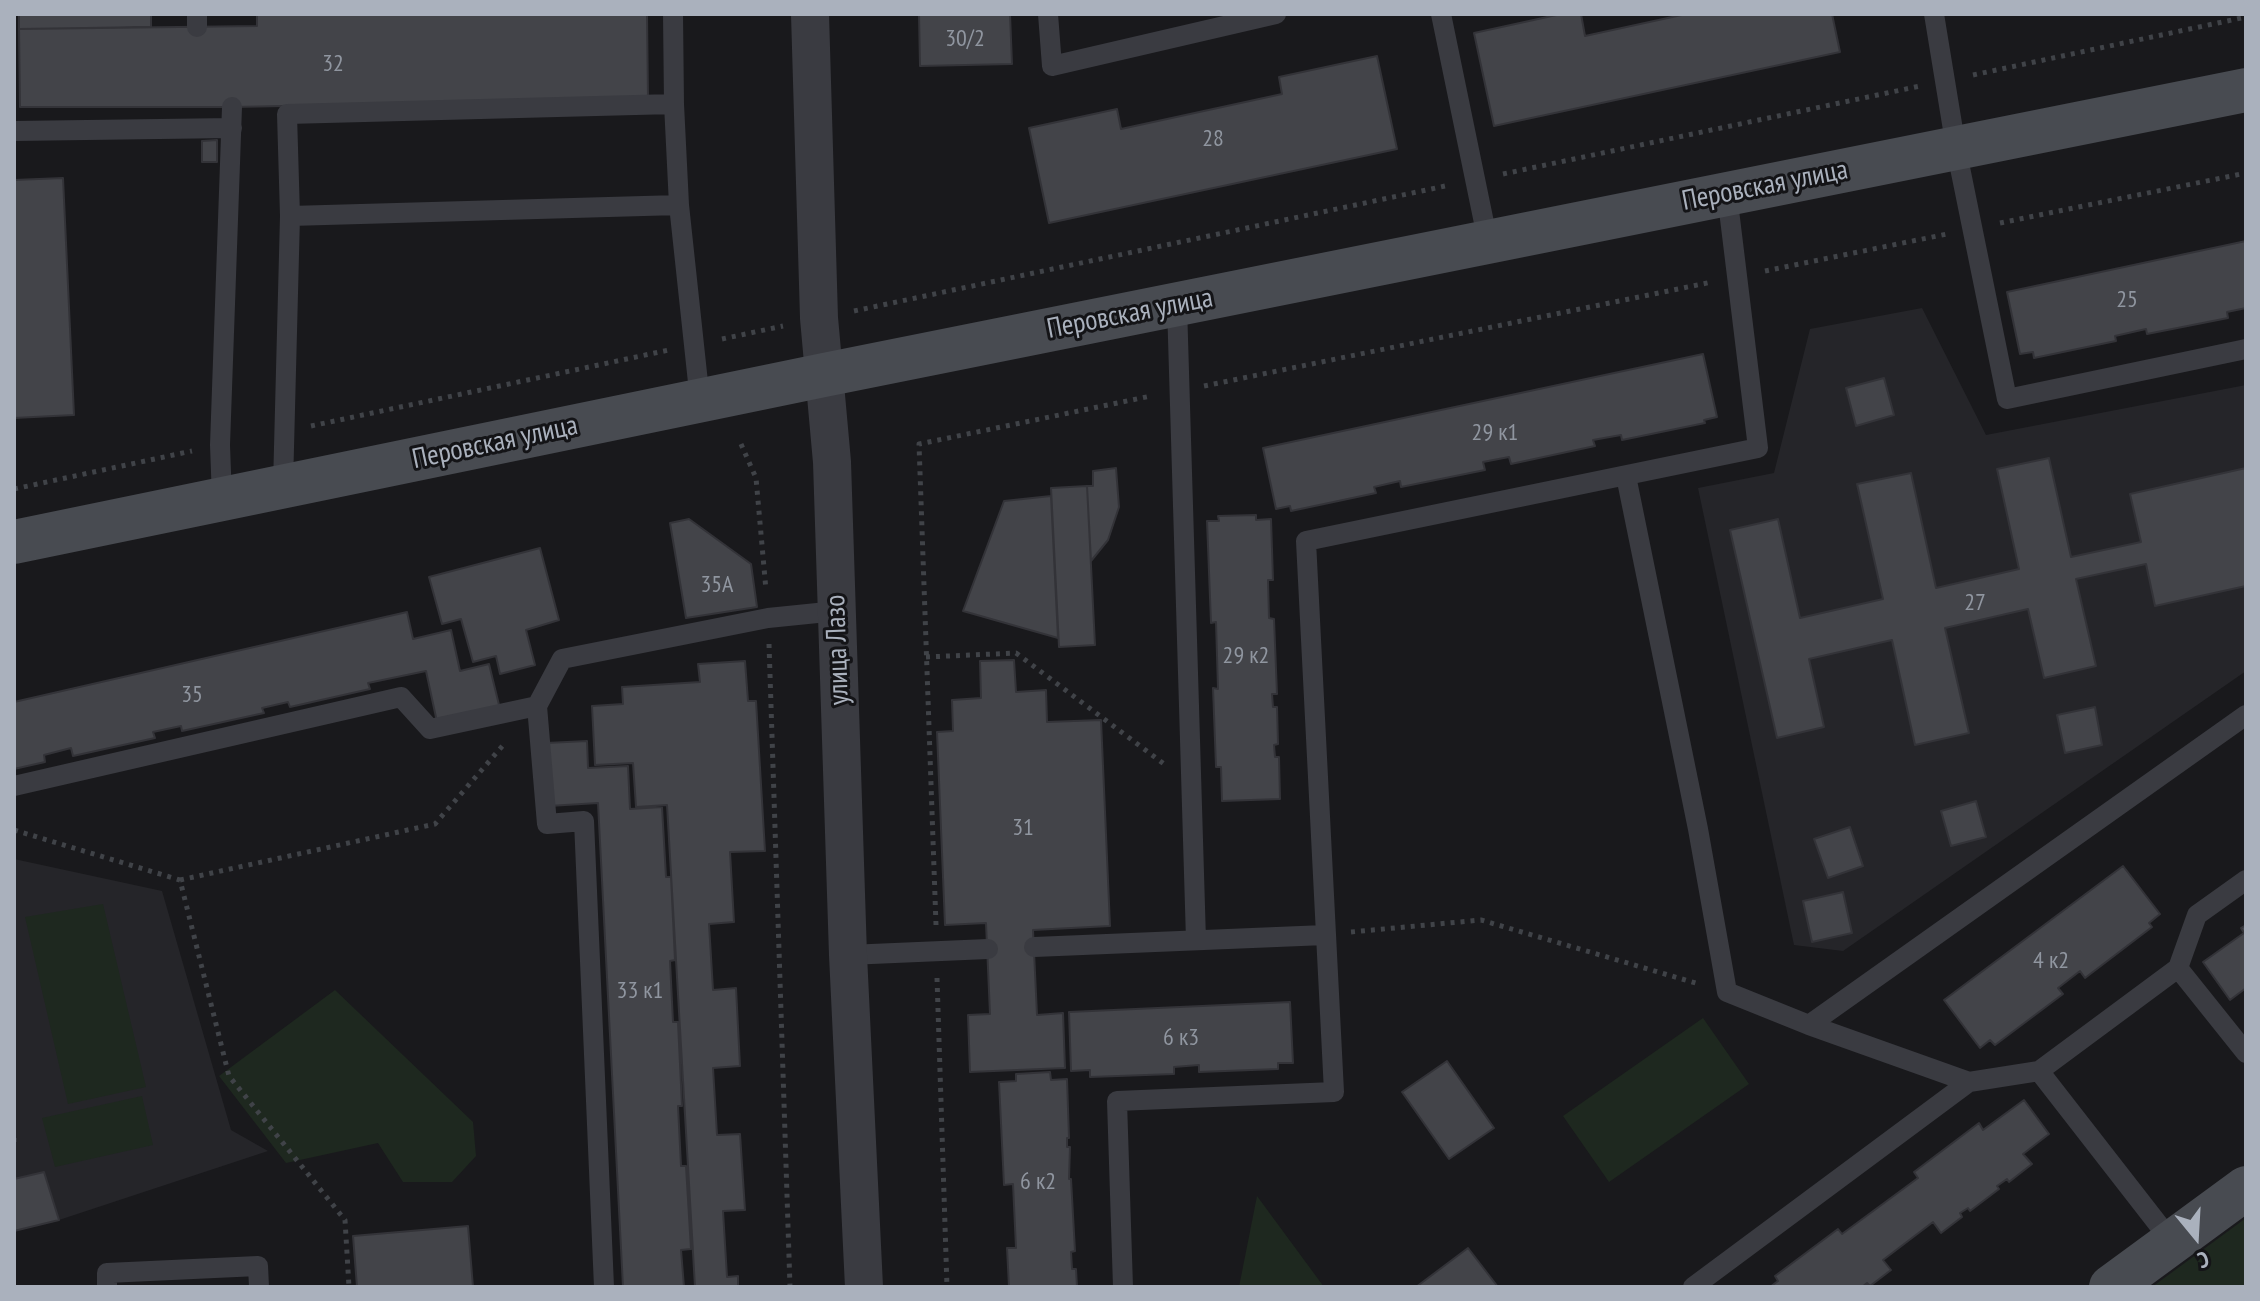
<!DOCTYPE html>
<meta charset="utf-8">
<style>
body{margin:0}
#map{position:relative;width:2260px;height:1301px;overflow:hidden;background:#19191c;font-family:"PT Sans Narrow",sans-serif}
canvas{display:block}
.frame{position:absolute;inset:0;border:16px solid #aab1bd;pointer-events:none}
.north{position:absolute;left:2156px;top:1197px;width:80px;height:80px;-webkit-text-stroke:6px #141417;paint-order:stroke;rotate:162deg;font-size:22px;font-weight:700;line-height:32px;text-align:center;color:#aab1bd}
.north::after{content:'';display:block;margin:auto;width:28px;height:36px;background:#aab1bd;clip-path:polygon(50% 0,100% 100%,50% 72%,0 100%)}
</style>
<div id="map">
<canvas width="2260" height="1301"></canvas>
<div class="frame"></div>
<div class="north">С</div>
</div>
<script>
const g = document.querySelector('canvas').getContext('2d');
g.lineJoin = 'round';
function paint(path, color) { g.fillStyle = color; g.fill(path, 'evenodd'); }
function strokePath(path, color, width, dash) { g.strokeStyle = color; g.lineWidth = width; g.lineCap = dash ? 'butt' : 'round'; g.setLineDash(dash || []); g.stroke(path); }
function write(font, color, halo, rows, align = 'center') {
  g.font = font + ' "PT Sans Narrow",sans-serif'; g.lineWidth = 6; g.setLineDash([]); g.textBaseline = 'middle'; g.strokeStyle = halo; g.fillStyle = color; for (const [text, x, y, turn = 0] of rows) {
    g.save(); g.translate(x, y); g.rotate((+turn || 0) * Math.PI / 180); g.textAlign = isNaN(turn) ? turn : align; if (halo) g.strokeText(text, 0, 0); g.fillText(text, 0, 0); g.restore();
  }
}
const built = new Path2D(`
 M1922,308L1986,435L2246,385V671L1843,951L1794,945L1698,488L1774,473L1810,329Z
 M14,859L162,891L231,1130L268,1151L59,1220L14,1231Z`);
const green = new Path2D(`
 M103,904L146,1087L68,1104L25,917Z
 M335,990L473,1122L476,1156L452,1182H403L378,1143L286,1163L219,1076Z
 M1703,1018L1749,1084L1609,1182L1563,1116Z
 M142,1096L153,1145L55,1167L42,1118Z
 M1257,1196L1324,1287H1239Z
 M2246,1218V1287H2152Z`);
const building = new Path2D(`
 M19,14H151V27L19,29Z
 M257,14H647L648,99L232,107H20L19,29L257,26Z
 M919,14H1010L1012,64L920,66Z
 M1561,14H1581L1585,36L1686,14H1832L1840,52L1494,126L1474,33Z
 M1377,56L1397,149L1049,223L1029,128L1117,109L1121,129L1282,94L1279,77Z
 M217,140V162H202V141Z
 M63,178L74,415L14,418V180Z
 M2246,241V308L2227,312L2228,318L2147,334L2146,329L2115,336L2116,341L2034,358L2033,352L2020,354L2007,292Z
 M1703,354L1717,417L1704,420L1705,423L1622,440L1621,435L1593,440L1595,446L1511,464L1509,457L1483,462L1485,470L1401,487L1400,481L1374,487L1376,493L1291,511L1290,506L1276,509L1263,448Z
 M1884,378L1894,415L1856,426L1846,388Z
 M2049,458L2071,557L2141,542L2130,494L2246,468V586L2155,606L2146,564L2076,579L2096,666L2044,678L2028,609L1945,628L1969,733L1915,745L1892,640L1809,659L1824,727L1777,738L1730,530L1778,519L1800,618L1883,599L1857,484L1911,473L1936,588L2019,569L1997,469Z
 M1116,468L1119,507L1108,540L1091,561L1087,486H1093V471Z
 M1087,486L1095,645L1059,647L1051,488Z
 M1051,496L1058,638L963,611L1004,501Z
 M1256,515V520L1271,519L1273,580H1268L1269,618L1274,619L1277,694H1272L1273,707H1277L1278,744L1274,745L1275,757H1279L1280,799L1222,801L1221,767H1216L1213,688L1218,689L1216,622L1211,623L1207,521H1219L1218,516Z
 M689,519L751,564L757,607L686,618L670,523Z
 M540,548L559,620L526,630L535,665L500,674L496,656L473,662L461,619L442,624L429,577Z
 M407,612L413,639L451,630L460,671L489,664L500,709L437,722L426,671L368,683L370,689L290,707L288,702L262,708L264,713L182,731L181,726L153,732L155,738L73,756L71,748L44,755L45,762L14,769V702Z
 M1014,660L1016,692L1046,690L1047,722L1101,720L1110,926L1033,930L1037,1015L1063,1013L1065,1068L970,1072L968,1015L990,1014L986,923L945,925L937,732L953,731L952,700L981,698L980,661Z
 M745,661L748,701H756L765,851L730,852L734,922L709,924L713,990L736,988L740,1066L713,1068L717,1135L740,1134L745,1210L723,1211L727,1277L738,1276V1287H695L667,805L636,807L633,763L595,765L592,706L623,704L622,687L700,682L698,664Z
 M2095,707L2102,745L2065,753L2057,715Z
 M587,741L588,768L628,766L630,809L662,807L666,877H671L675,960L670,961L673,1022H678L682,1106H678L681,1166H686L691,1249L681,1250L684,1287H623L598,803L549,806L546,743Z
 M1976,801L1986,837L1951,846L1941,811Z
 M1850,827L1863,866L1828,878L1814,839Z
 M2123,866L2160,914L2149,923L2152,927L2085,978L2080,971L2058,988L2063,994L1995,1045L1990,1040L1980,1048L1944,1000Z
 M1843,892L1852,933L1812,942L1803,901Z
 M2246,925V988L2230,1000L2203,962L2244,933L2241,928Z
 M1290,1002L1293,1063H1278V1069L1199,1072V1065L1174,1067V1074L1090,1077V1070L1071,1071L1069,1012Z
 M1447,1061L1494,1128L1449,1159L1402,1092Z
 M1050,1072L1051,1080L1067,1079L1069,1138H1067V1147H1070L1069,1179H1071L1075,1251L1071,1252L1072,1269H1076L1077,1287H1009L1007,1248H1016L1013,1184L1004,1185L999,1082L1016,1081V1074Z
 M2024,1100L2049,1134L2023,1154L2032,1164L2009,1182L2007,1179L1997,1186L1999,1189L1970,1211L1968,1208L1960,1213L1962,1217L1941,1233L1933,1222L1883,1260L1891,1270L1870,1286L1867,1283L1862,1287H1770L1778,1281L1775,1276L1838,1229L1842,1234L1918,1178L1914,1172L1979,1123L1983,1130Z
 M44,1172L59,1220L14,1231V1179Z
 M468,1226L473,1287H357L353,1236Z
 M1468,1248L1498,1287H1416Z`);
const path = new Path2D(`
 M1973,75L2246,17
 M1503,174L1920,86
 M2000,223L2246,173
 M1765,271L1947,234
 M854,311L1450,185
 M722,339L783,326
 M1204,386L1712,282
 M311,426L669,350
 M741,444L756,478L766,590
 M14,489L192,451
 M769,644L790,1287
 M926,657L1016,653L1164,764
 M14,830L180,880L229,1076L345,1220L349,1287
 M180,880L435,824L505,743
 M936,925L919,444L1151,396
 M1351,932L1481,920L1699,984
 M937,978L947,1287
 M14,1138V1147`);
const service = new Path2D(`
 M197,14V27
 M673,14L674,104
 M1048,14L1052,66L1276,14
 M1441,14L1488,242
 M1934,14L1956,148L2007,399L2246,349
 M14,131L232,128
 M290,216L679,205
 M1177,305L1196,940
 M1626,476L1698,829L1727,992L1809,1025L1969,1082
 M283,486L290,216L287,114L674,104L679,205L700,401
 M222,499L220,445L232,107
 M14,786L401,697L430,729L537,706
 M1034,947L1325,935
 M848,955L988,949
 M2178,968L2246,1053
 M1809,1025L2246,715
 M2039,1071L2172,1242
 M107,1287V1273L258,1266L259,1287
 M604,1287L584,821L547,824L537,706L562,659L768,618L837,611
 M1123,1287L1117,1101L1334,1092L1306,541L1758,448L1727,194
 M1693,1287L1969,1082L2039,1071L2178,968L2197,915L2246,880`);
const minor = new Path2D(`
 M810,14L819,318L832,462L848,955L864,1287`);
const secondary = new Path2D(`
 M14,542L824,375L2246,90
 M2111,1287L2246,1188`);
const numberNames = [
 ["30/2",965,39],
 ["32",333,64],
 ["28",1213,139],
 ["25",2127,300],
 ["29 к1",1495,433],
 ["35А",717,585],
 ["27",1975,603],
 ["29 к2",1246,656],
 ["35",192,695],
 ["31",1023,828],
 ["4 к2",2051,961],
 ["33 к1",640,991],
 ["6 к3",1181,1038],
 ["6 к2",1038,1182]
];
const streetNames = [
 ["Перовская улица",1765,186,-11],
 ["Перовская улица",1130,314,-11],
 ["Перовская улица",495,443,-12],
 ["улица Лазо",838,650,-92]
];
paint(built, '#252529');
paint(green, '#1e281f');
paint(building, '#434449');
strokePath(building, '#333338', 2);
strokePath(path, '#404348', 5, [4, 6]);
strokePath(service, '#3a3b41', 20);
strokePath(minor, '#3a3b41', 38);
strokePath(secondary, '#484b51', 44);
write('24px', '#9096a0', null, numberNames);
write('28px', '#aab1bd', '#141417', streetNames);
</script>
